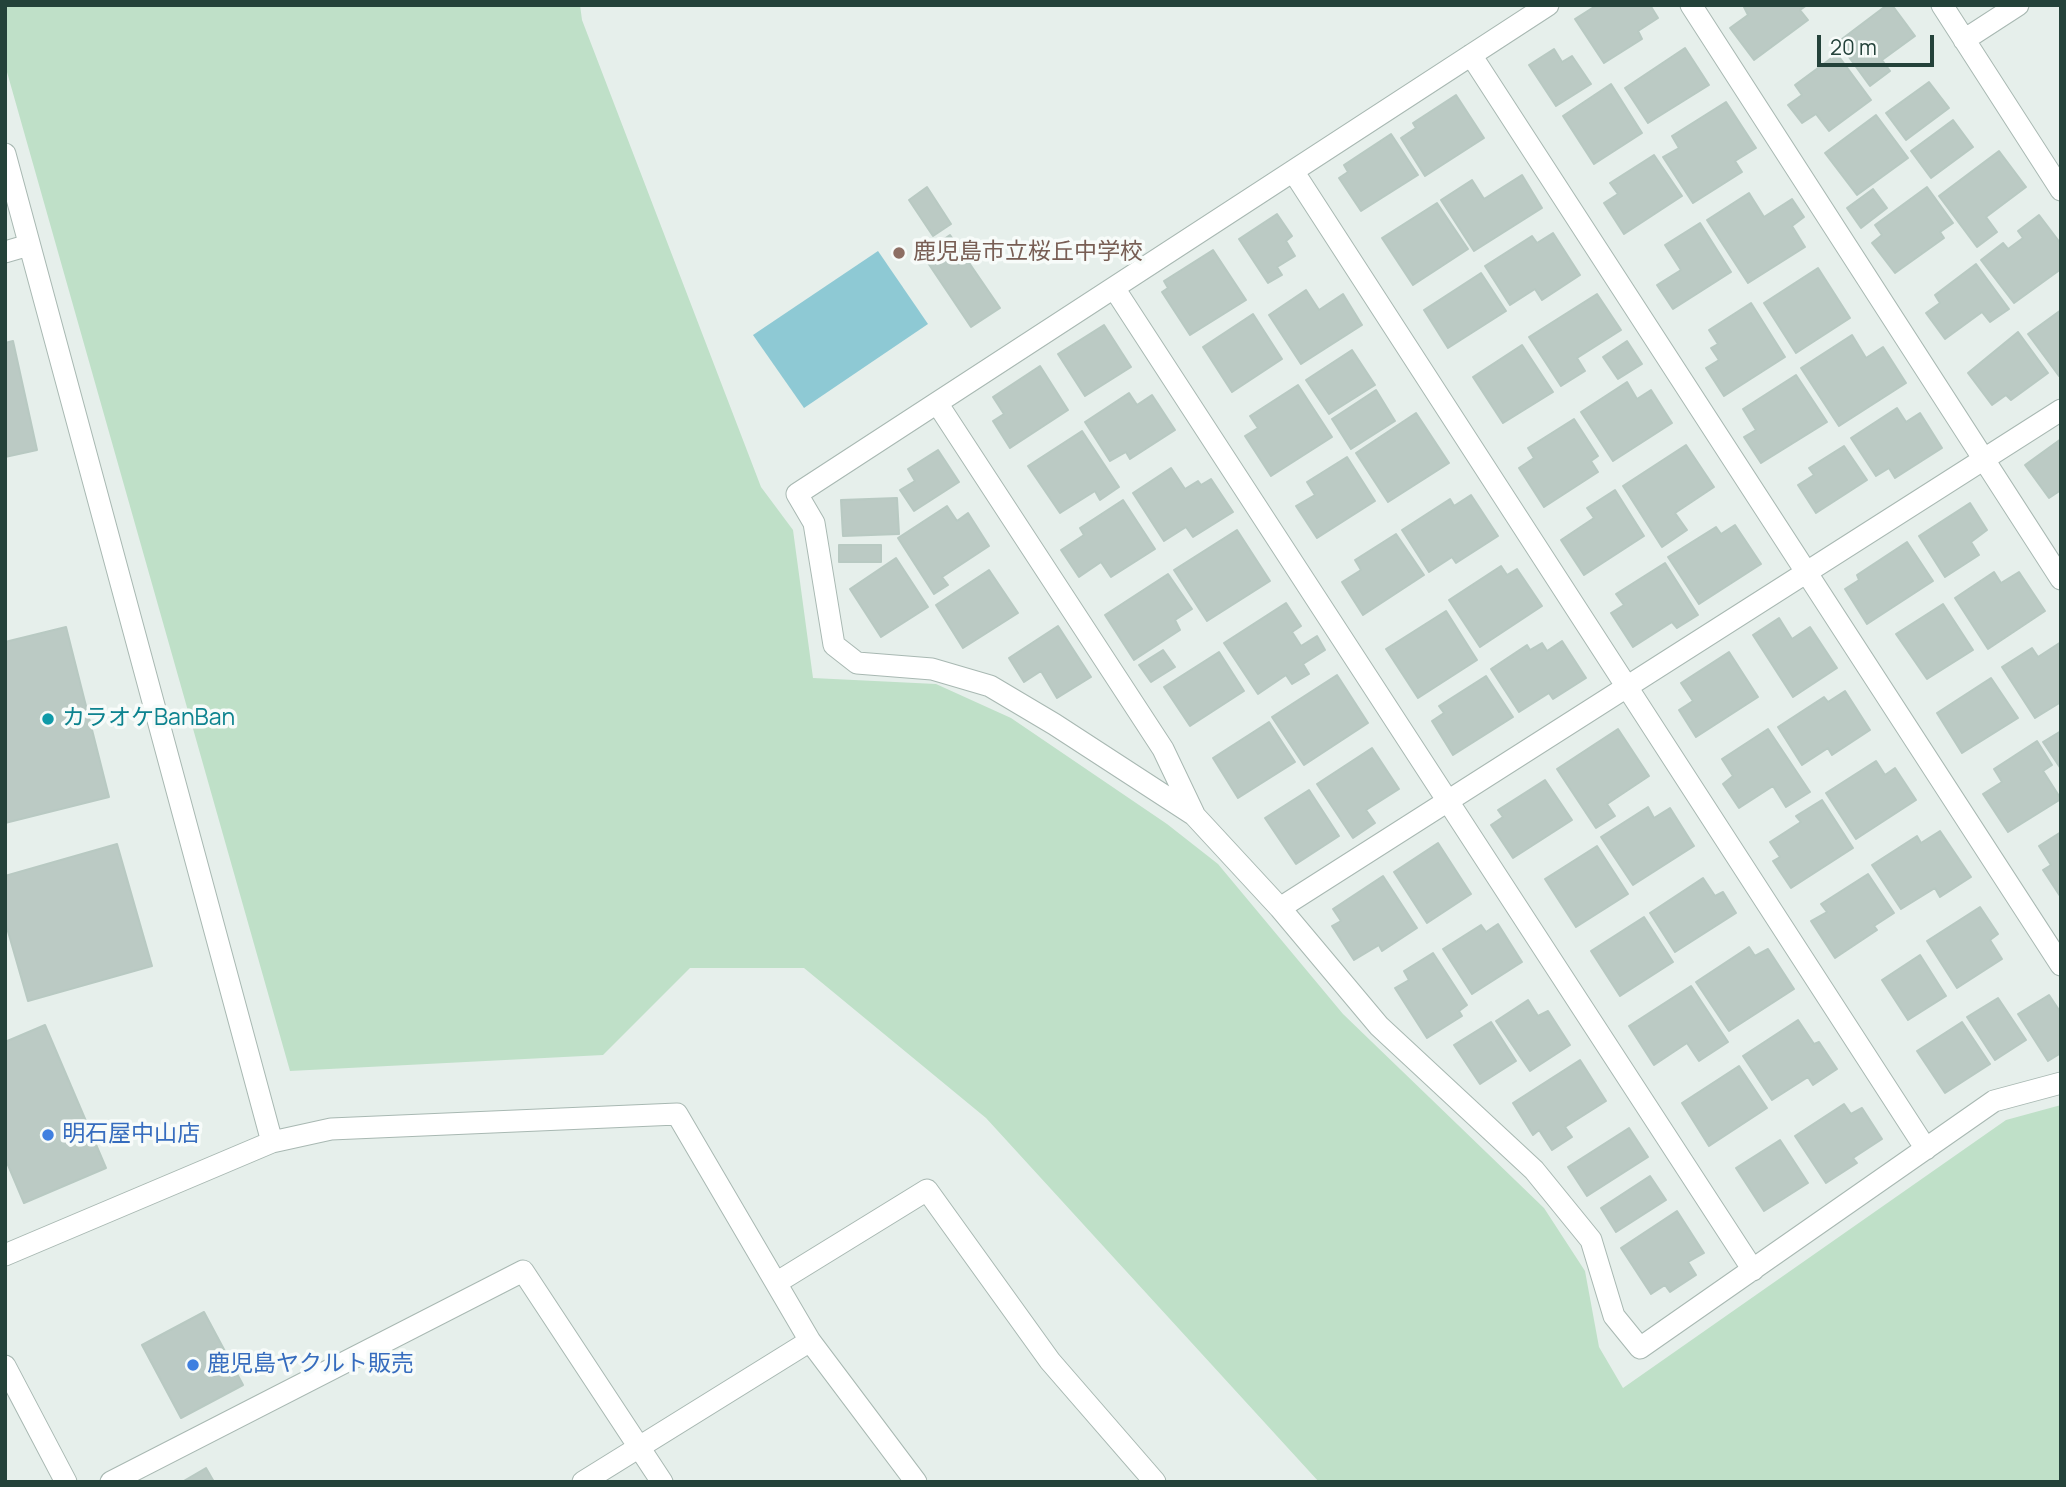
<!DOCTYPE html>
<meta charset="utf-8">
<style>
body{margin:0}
#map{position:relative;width:2066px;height:1487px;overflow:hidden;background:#e6efeb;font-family:Manrope,sans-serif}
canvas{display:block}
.frame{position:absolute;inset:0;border:7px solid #24423a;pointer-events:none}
.scale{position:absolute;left:1817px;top:35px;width:117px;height:32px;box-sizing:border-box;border:4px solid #24423a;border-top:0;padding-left:9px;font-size:21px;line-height:24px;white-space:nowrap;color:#24423a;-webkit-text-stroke:5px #f7fbf9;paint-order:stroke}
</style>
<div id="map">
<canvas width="2066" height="1487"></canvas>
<div class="frame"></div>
<div class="scale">20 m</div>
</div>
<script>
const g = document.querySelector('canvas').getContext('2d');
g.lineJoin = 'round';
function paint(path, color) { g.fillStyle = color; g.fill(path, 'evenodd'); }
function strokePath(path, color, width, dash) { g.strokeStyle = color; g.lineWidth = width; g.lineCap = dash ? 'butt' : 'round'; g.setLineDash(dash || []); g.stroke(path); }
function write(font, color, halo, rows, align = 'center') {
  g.font = font + ' Manrope,"Noto Sans JP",sans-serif'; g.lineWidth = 7; g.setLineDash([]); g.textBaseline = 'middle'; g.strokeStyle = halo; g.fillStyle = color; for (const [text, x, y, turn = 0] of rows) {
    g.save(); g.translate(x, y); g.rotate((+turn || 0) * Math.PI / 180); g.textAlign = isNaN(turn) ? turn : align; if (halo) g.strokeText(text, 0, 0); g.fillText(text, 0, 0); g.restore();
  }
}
const green = new Path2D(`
 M5,5H580L582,20L761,487L793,530L813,678L936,684L1011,718L1167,824L1218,864L1343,1014L1544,1208L1585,1271L1599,1347L1623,1388L2006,1120L2061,1105V1482H1319L986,1118L804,968H690L603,1055L290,1071L5,65Z`);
const water = new Path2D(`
 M878,251L928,324L804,408L753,335Z`);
const building = new Path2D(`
 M1597,5H1650L1658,18L1638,31L1642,39L1604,63L1575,19Z
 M1743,5H1807L1800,10L1808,20L1754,60L1730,28L1748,15Z
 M1887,5H1892L1915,36L1882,60L1890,71L1870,86L1838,42Z
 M1685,48L1709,85L1648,123L1625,88Z
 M1554,49L1562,62L1572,56L1591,84L1556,106L1529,65Z
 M1837,54L1871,100L1829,131L1816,114L1802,123L1788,105L1802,95L1795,85Z
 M1929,82L1949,108L1906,140L1886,113Z
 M1611,84L1642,133L1594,164L1563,116Z
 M1456,95L1484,138L1425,176L1401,138L1416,128L1413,123Z
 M1726,102L1756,148L1735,161L1742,172L1693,203L1663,157L1679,148L1672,136Z
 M1876,115L1908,158L1857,195L1825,153Z
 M1953,120L1973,147L1931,178L1911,151Z
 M1391,134L1418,175L1361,211L1339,178L1348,172L1344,165Z
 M1999,151L2026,187L1986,217L1997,232L1977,247L1939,196Z
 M1654,155L1682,196L1624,234L1604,203L1618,194L1610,183Z
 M1522,175L1542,208L1474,251L1441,200L1472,180L1484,199Z
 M927,187L951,224L933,236L909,200Z
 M1927,187L1953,223L1940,232L1944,238L1895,273L1872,243L1882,235L1875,225Z
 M1873,189L1887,208L1861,228L1847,208Z
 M1749,193L1764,217L1792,199L1804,217L1792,226L1805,247L1748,283L1707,220Z
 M1437,203L1468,249L1413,285L1382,238Z
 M1277,214L1292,236L1286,241L1295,256L1277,267L1282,275L1268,283L1239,239Z
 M2039,215L2061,244V269L2014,303L1981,260L2003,243L2008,249L2023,238L2018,231Z
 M1700,223L1731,272L1673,309L1657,285L1681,270L1665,245Z
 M1553,233L1580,275L1542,300L1535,289L1510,305L1485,266L1532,236L1537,243Z
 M950,235L1000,308L971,327L922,254Z
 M1213,250L1246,300L1190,335L1162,292L1168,288L1164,281Z
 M1976,264L2009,309L1990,322L1982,312L1945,339L1926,313L1940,303L1935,295Z
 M1818,268L1850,318L1796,353L1764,303Z
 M1481,273L1506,311L1448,348L1424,310Z
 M1306,290L1319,310L1343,294L1362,325L1301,364L1269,315Z
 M1597,294L1621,330L1577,358L1585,371L1561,386L1529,337Z
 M1751,303L1785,357L1724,396L1706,368L1719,360L1711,348L1718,344L1709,330Z
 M2061,310V374L2059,376L2028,334Z
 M1253,314L1282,359L1232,392L1203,347Z
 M1104,325L1131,367L1085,396L1058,354Z
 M2018,332L2048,373L2011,400L2006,395L1992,405L1968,373Z
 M1852,335L1866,358L1883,347L1906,383L1839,426L1801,368Z
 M13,341L37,450L5,457V343Z
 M1627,341L1642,364L1618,379L1603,357Z
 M1522,345L1553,392L1503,423L1473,377Z
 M1352,350L1375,385L1329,414L1306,380Z
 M1040,366L1068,410L1010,448L993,421L1004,414L993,397Z
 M1796,375L1827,422L1761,463L1744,437L1756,430L1743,409Z
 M1627,382L1637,399L1651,390L1672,423L1613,461L1581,412Z
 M1298,385L1332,437L1271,476L1245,436L1258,428L1250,416Z
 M1376,390L1395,421L1351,449L1332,419Z
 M1129,393L1137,405L1152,395L1175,430L1130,459L1126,452L1110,461L1085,422Z
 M1897,408L1906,422L1920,413L1942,448L1895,478L1889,468L1876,476L1851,438Z
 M1416,413L1449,463L1388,502L1356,453Z
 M1574,419L1598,456L1591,461L1598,472L1544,507L1519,468L1534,458L1528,448Z
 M1082,431L1119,487L1100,500L1095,491L1060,513L1028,466Z
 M2061,439V490L2049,498L2025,465Z
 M1686,445L1714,487L1675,513L1687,530L1662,547L1623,486Z
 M1844,446L1867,480L1816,513L1798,485L1814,475L1809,468Z
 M938,450L959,482L914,511L900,490L915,481L908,469Z
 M1347,457L1375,501L1317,538L1296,506L1315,495L1307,482Z
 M1171,468L1185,489L1198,481L1201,485L1211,479L1233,512L1193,537L1186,527L1164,541L1133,493Z
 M1615,490L1644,536L1584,575L1561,540L1594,518L1587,508Z
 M1471,495L1498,536L1456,563L1452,557L1429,572L1402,530L1450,499L1454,506Z
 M897,498L899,534L843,536L841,500Z
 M1123,500L1155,549L1111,577L1101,562L1079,577L1061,550L1084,535L1080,528Z
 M1970,503L1987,530L1971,542L1979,555L1945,577L1919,536Z
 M947,506L957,521L968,513L989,546L942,577L948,585L934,594L898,538Z
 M1735,525L1761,564L1699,604L1668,557L1716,527L1721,534Z
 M1237,530L1270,581L1207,621L1174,570Z
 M1396,534L1424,575L1363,615L1342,582L1361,570L1355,560Z
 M1907,542L1933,581L1867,624L1845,589L1859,580L1857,575Z
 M839,545H881V562H839Z
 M896,558L928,607L881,637L850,589Z
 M1665,563L1698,615L1677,628L1672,622L1633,647L1611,613L1624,605L1616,594Z
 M1501,566L1507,575L1517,569L1542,606L1480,647L1449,600Z
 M989,570L1018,613L963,648L936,605Z
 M1994,572L2001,583L2019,572L2045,611L1988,649L1955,598Z
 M1168,574L1192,609L1175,620L1180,630L1134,660L1105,615Z
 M1286,603L1301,626L1292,632L1301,646L1317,636L1325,650L1303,664L1309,674L1292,684L1286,675L1258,694L1224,643Z
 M1943,604L1973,650L1927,679L1896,634Z
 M1446,611L1477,660L1418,698L1386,649Z
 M1779,618L1792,639L1810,627L1837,668L1793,697L1753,635Z
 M1058,626L1091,677L1057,698L1041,671L1024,682L1009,658Z
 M66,627L109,797L5,823V642Z
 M1562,641L1586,678L1553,699L1549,693L1519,712L1491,669L1527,645L1530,650L1542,643L1547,651Z
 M2061,642V702L2035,718L2002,667L2032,648L2038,657Z
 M1163,650L1175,667L1151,682L1139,665Z
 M1219,652L1244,691L1190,726L1164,687Z
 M1729,652L1758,697L1696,737L1679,710L1693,701L1681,683Z
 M1337,675L1368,723L1304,765L1272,717Z
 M1486,676L1513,717L1453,755L1432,721L1444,713L1439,706Z
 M1991,678L2018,718L1962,753L1937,713Z
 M1845,691L1870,730L1832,755L1828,748L1802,765L1778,727L1824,697L1828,702Z
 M1269,722L1295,762L1238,798L1213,758Z
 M1618,729L1649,776L1607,804L1615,816L1596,828L1557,769Z
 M1768,729L1810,792L1786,807L1773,786L1739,808L1723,784L1733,776L1722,759Z
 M2061,731V769L2043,742Z
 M2037,741L2052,765L2043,771L2061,799L2008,832L1983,794L2002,782L1994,769Z
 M1372,748L1399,789L1366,810L1375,823L1353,838L1317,784Z
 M1876,761L1885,775L1895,768L1916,800L1856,839L1826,793Z
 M1545,780L1572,820L1513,858L1491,825L1503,817L1498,810Z
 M1309,790L1339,836L1296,864L1265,818Z
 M1822,800L1853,848L1791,888L1773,861L1780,857L1770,842L1801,822L1796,816Z
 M1648,807L1654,818L1670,808L1694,846L1633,885L1601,837Z
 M1940,831L1971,877L1940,897L1935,888L1901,909L1872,865L1917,836L1921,843Z
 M2061,832V896H2060L2043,870L2051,865L2039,846Z
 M1438,843L1471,894L1427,923L1394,872Z
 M117,844L152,966L28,1001L5,921V876Z
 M1597,846L1628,894L1576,927L1545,879Z
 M1868,874L1894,913L1874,926L1877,930L1835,958L1811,921L1827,912L1821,904Z
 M1383,876L1417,928L1382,951L1379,945L1354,960L1332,926L1341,921L1333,909Z
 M1703,878L1715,896L1723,892L1736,913L1675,952L1650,913Z
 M1980,907L1998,934L1990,940L2002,959L1957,988L1927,941Z
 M1644,917L1673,962L1620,996L1591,951Z
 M1498,924L1522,962L1472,994L1443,949L1481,925L1486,932Z
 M1749,947L1755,956L1768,949L1794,989L1729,1031L1696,982Z
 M1433,953L1467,1005L1459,1011L1462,1016L1427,1038L1395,988L1409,980L1404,971Z
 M1920,955L1946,996L1908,1020L1882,980Z
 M1691,986L1728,1042L1699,1061L1687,1043L1654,1065L1629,1026Z
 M2049,995L2061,1013V1053L2048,1061L2018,1014Z
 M1998,998L2026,1040L1995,1060L1967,1017Z
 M1528,1000L1538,1016L1548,1011L1570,1045L1530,1071L1496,1021Z
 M1798,1020L1814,1044L1819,1042L1837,1069L1813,1085L1808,1077L1772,1100L1743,1056Z
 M1491,1022L1516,1061L1480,1084L1454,1045Z
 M1962,1022L1990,1064L1945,1093L1917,1051Z
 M45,1025L106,1168L24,1203L5,1158V1042Z
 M1580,1060L1606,1101L1565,1127L1572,1137L1552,1150L1539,1130L1533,1135L1513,1103Z
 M1739,1066L1767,1108L1709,1146L1682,1103Z
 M1844,1104L1851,1114L1862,1108L1882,1139L1853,1158L1857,1163L1826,1183L1795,1136Z
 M1629,1128L1648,1157L1587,1196L1568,1167Z
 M1780,1140L1808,1183L1764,1211L1736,1168Z
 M1650,1176L1666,1200L1616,1232L1601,1208Z
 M1677,1211L1704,1253L1688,1262L1696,1275L1670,1292L1665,1285L1651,1294L1621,1248Z
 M204,1312L243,1385L181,1418L142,1345Z
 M206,1468L214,1482H182Z`);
const minor = new Path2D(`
 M1548,5L797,494L814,523L834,645L857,663L932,669L990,686L1054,724L1194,815L1280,908L1379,1026L1534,1170L1591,1240L1614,1316L1640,1348L1994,1101L2061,1083
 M1691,5L2061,579
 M1942,5L2061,190
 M1964,40L2018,5
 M1471,55L2061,965
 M5,154L272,1142
 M1293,171L1926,1149
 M5,252L29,245
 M1114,288L1753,1270
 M937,403L1163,749L1194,814
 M1280,908L2061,410
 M5,1255L272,1142L331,1129L677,1114L810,1341L916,1482
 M776,1283L927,1190L1050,1361L1155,1482
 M111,1482L523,1271L662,1482
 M583,1482L810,1341`);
const tertiary = new Path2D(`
 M5,1366L66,1482`);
const markers = [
 [899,253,7,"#8d6e63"],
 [48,719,7,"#0f9aa8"],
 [48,1135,7,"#3f7fe0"],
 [193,1365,7,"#3f7fe0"]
];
const educationNames = [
 ["鹿児島市立桜丘中学校",913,253]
];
const cultureNames = [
 ["カラオケBanBan",62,719]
];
const shopNames = [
 ["明石屋中山店",62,1135],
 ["鹿児島ヤクルト販売",207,1365]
];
paint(green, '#bfe0c8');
paint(water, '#8ec9d4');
paint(building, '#bbcac4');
strokePath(building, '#b8c9c2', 2);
strokePath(minor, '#a8b8b2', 23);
strokePath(tertiary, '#a8b8b2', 23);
strokePath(minor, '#fff', 21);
strokePath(tertiary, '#fff', 21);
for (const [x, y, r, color] of markers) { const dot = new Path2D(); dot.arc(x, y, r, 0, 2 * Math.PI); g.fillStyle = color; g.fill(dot); strokePath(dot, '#f7fbf9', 2.5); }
write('23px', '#785e54', '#f7fbf9', educationNames, 'left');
write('23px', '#0d838f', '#f7fbf9', cultureNames, 'left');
write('23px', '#366cbe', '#f7fbf9', shopNames, 'left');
</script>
